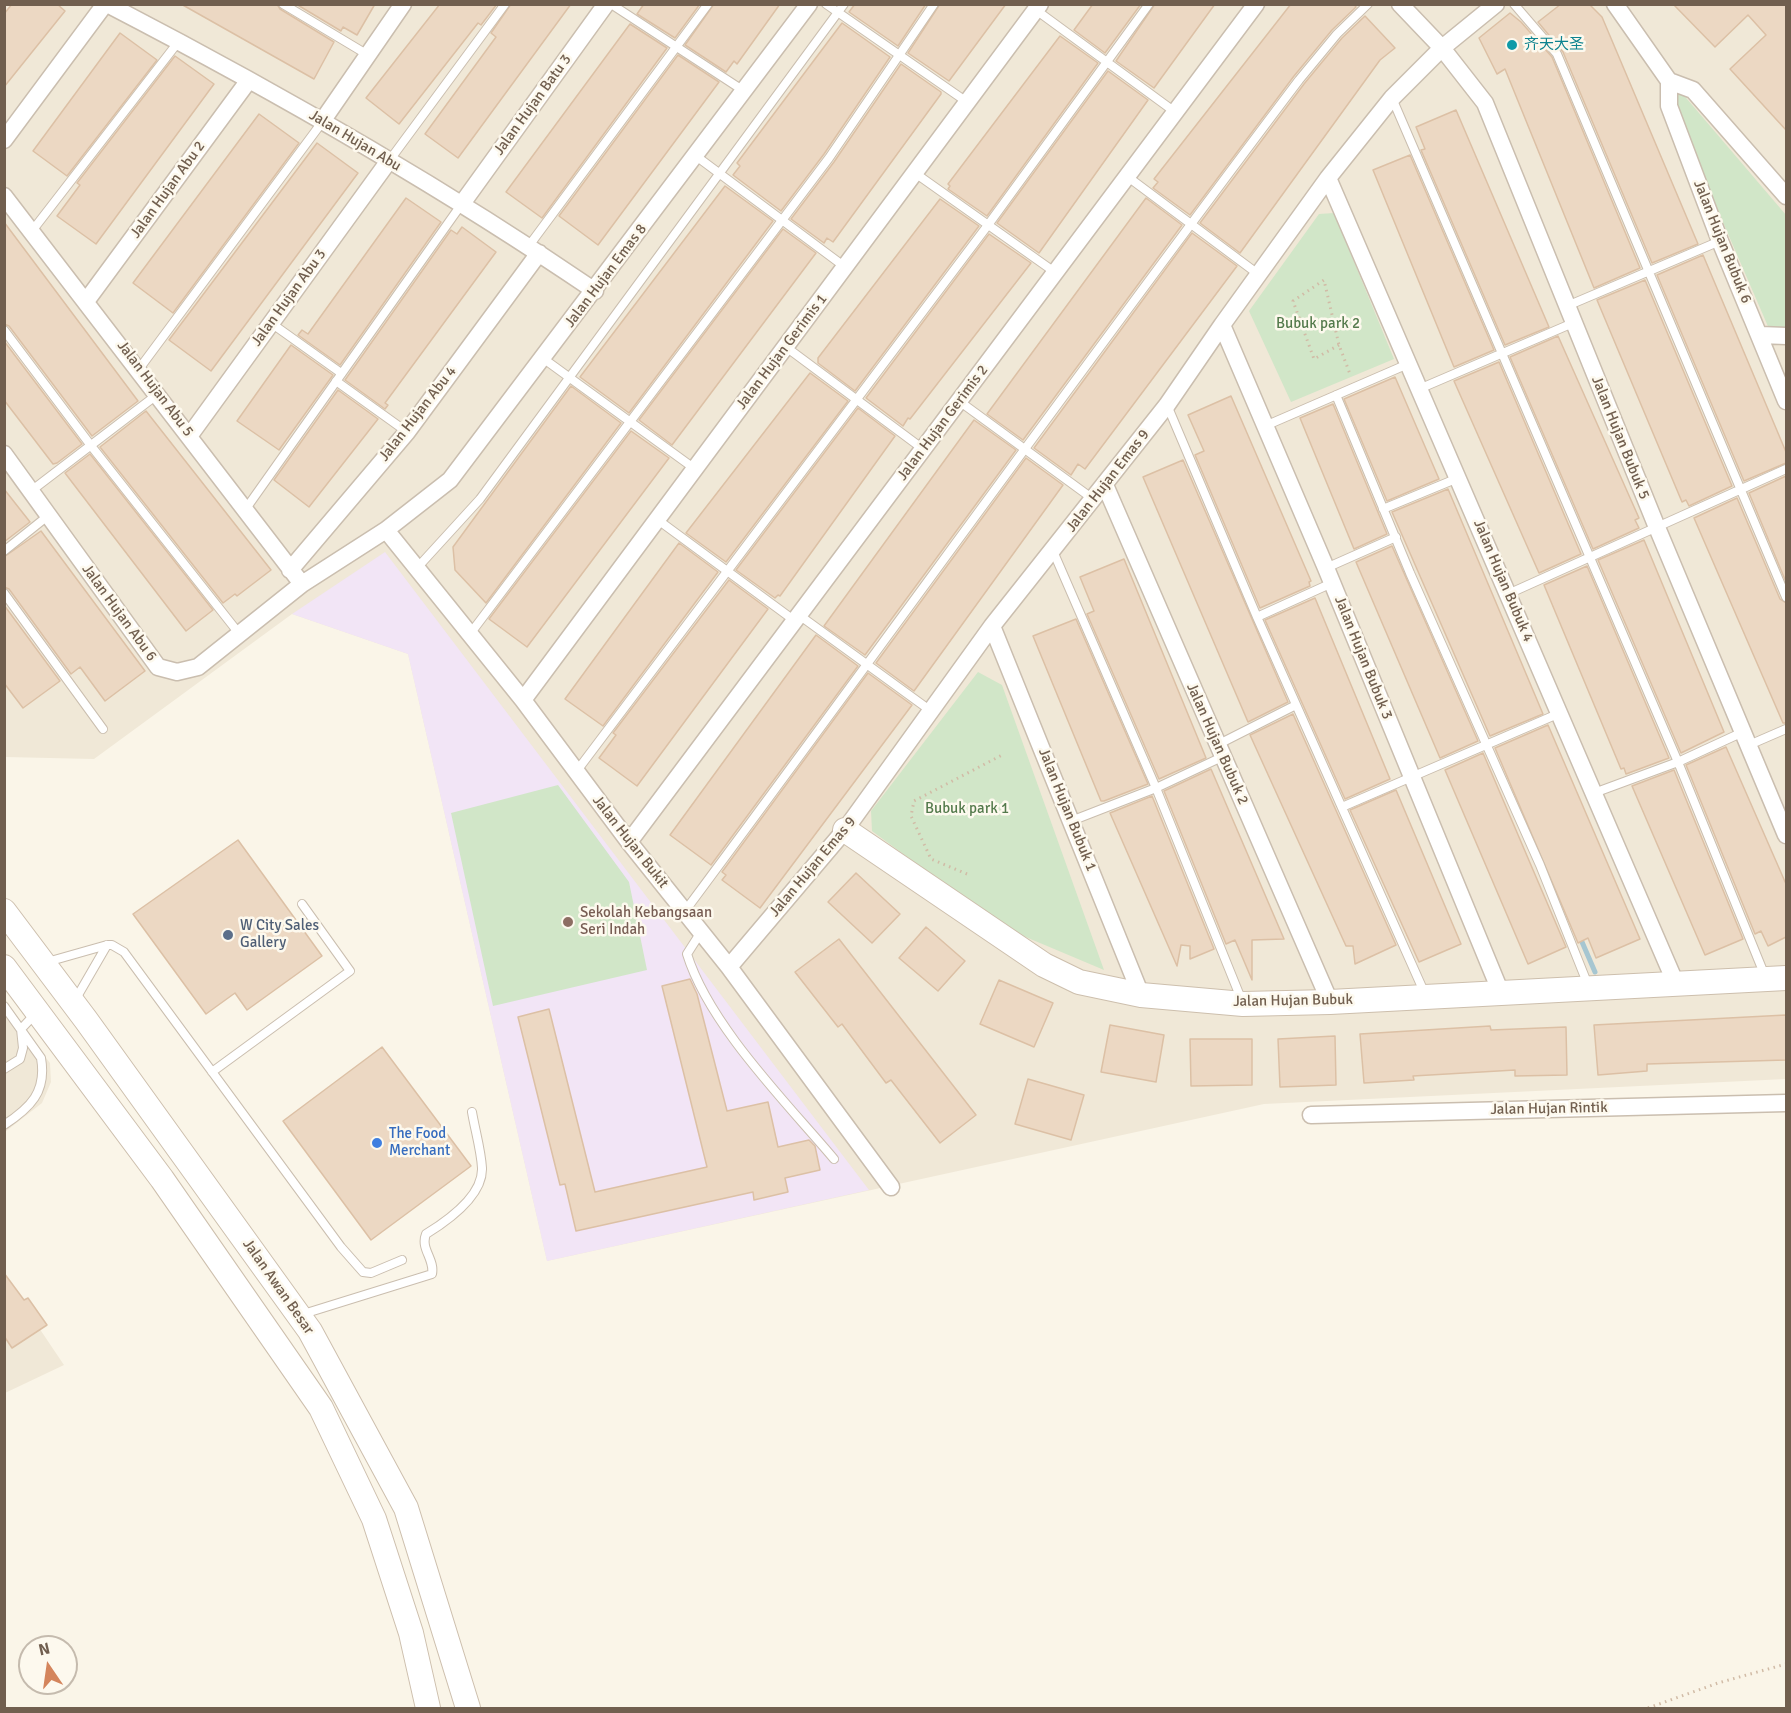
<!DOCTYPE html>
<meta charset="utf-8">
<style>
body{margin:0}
#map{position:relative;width:1791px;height:1713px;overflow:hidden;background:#faf5e8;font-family:Signika,sans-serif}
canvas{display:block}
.frame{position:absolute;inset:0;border:6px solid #715f4f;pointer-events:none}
.north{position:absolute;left:18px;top:1635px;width:60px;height:60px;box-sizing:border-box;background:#fdf9ee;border:2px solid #c5bbae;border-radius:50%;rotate:347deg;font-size:16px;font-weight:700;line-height:24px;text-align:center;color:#715f4f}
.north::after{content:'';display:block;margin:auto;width:21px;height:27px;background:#d4855c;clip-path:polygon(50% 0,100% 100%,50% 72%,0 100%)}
</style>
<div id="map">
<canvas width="1791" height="1713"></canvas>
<div class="frame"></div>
<div class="north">N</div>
</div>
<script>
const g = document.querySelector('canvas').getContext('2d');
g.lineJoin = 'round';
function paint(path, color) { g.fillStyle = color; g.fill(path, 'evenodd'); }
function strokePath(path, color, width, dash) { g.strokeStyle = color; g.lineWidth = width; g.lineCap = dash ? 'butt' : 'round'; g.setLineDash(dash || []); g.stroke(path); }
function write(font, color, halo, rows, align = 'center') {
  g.font = font + ' Signika,"Noto Sans SC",sans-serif'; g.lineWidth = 5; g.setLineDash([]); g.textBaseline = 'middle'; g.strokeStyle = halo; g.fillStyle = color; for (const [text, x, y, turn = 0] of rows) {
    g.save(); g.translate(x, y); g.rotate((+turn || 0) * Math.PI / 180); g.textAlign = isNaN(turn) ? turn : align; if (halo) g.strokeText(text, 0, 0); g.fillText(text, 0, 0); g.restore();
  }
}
const residential = new Path2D(`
 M5,5H1786V1079L1264,1104L547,1261L408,654L292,614L94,759L5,757Z
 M5,1004L50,1063L51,1082L42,1103L5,1132Z
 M4,1276L64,1365L5,1393H4Z`);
const education = new Path2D(`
 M385,552L869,1190L547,1261L408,654L292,614Z`);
const green = new Path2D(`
 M1652,58L1786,215V333L1770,331Z
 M1334,213L1394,359L1291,402L1249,311L1319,214Z
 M978,672L1002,685L1104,970L1002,927L872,831L871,811Z
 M558,785L629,882L647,970L493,1006L451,813Z`);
const stream = new Path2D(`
 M1579,935L1595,972`);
const building = new Path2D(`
 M12,4H57L65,11L4,87V14Z
 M181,4H277L280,9L334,42L314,79Z
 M296,4H375L357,35L343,27L341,31Z
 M440,4H497L481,25L478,23L399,124L366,98Z
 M511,4H571L458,158L425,134L496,37L491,33Z
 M644,4H700L675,38L637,14Z
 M714,4H780L737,64L734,61L726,72L685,45Z
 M855,4H926L898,46L849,12Z
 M940,4H1006L949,81L908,53Z
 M1093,4H1141L1105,53L1074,30Z
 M1155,4H1215L1154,88L1116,61Z
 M1291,4H1354L1356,7L1332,30L1294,76L1190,215L1153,188L1158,182L1154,179Z
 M1561,4H1589L1602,17L1698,244L1652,263L1563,52L1538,22Z
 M1673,4H1786V130L1730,69L1766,35L1748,15L1715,47Z
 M1510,13L1521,22L1552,57L1640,268L1594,288L1505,69L1497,74L1479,38Z
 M1365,16L1395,48L1380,60L1240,253L1200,223L1304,84L1342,38Z
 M842,23L890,57L824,154L781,211L733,175L740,166L737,163Z
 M630,24L667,48L542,218L506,192Z
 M120,33L157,60L67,176L33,151Z
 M1060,36L1098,63L987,216L948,189L950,186L948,184Z
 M678,55L719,82L598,245L559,216Z
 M175,56L214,84L96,244L57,216L80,185L77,183Z
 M901,64L941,92V94L833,242L827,238L824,243L791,219L834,162Z
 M1108,71L1148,100L1039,253L997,223Z
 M1456,110L1549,327L1505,345L1421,150L1425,149L1416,127Z
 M259,114L299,143L173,313L133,283Z
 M317,143L358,173L211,371L169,340Z
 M1410,155L1494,350L1454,367L1373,170Z
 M725,186L773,221L629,413L580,377Z
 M406,198L441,222L340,365L298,335L302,330L308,334Z
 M1146,198L1182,225L1023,440L987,414Z
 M940,199L979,226L855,391L818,363V358Z
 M4,222L138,401L92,436L9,326L4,324Z
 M462,227L496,252L385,403L388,405L385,409L345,380L451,230L457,234Z
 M783,229L816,253L672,445L639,420Z
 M1192,233L1237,266L1085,469L1078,464L1071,475L1034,448Z
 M989,234L1031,263L910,419L908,418L903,426L866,398Z
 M1703,255L1786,452V463L1744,481L1657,275Z
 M1645,280L1732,486L1689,506L1686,500L1682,502L1597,300Z
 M1558,336L1639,518L1635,520L1639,528L1593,549L1510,357Z
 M4,341L82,444L57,463L53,464L4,400Z
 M291,345L333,375L279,450L237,421Z
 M1499,362L1581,554L1539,573L1454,381Z
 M810,373L848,401L726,562L686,533Z
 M1395,377L1439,479L1387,501L1344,399Z
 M571,386L621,423L486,603L455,570L453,547Z
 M338,390L378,419L309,507L274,480Z
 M1231,396L1311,581L1309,582L1310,586L1260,608L1195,455L1204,451L1188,415Z
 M1333,404L1387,534L1354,549L1300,418Z
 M858,408L895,436L780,596L778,595L775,598L736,570Z
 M146,411L271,570L237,596L235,594L223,603L100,447Z
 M974,420L1016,450L865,655L824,626Z
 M631,431L669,458L527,647L489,619Z
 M90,454L213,610L186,631L65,473Z
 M1026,458L1063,485L914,691L876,663Z
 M1183,460L1288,702L1248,722L1143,477Z
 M1786,476V582L1749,493Z
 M4,489L30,522L4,542Z
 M1448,489L1543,714L1490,736L1392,512Z
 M1737,498L1780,599L1786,603V723H1783L1694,518Z
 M41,531L145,671L105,701L80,667L71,674L9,589L4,587V557Z
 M1644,540L1724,732L1681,753L1598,560Z
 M679,543L718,572L603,726L565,699Z
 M1392,546L1478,741L1440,758L1356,562Z
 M1124,559L1206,758L1159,779L1087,614L1094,611L1080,577Z
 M1587,566L1669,758L1626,774L1624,768L1621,769L1544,585Z
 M729,580L768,609L637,786L599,758L616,735L613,733Z
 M1315,598L1390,779L1345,799L1265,620Z
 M4,605L60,681L23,708L4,683Z
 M1076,619L1148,784L1104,801H1101L1033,636Z
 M816,635L858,666L711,865L670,835Z
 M868,673L912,705L760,908L722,880L726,875L722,872Z
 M1293,714L1396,945L1355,964L1353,946H1346L1250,735Z
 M1548,725L1640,939L1596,958L1588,938L1578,943L1495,748Z
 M1726,747L1786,884V937L1768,946L1761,931L1755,934L1686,765Z
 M1483,753L1566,947L1528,964L1445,770Z
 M1211,769L1284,939L1252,940V980L1235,940L1226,944L1164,791Z
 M1674,770L1743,939L1705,955L1632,786Z
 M1396,790L1461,944L1419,962L1350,810Z
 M1152,796L1214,949L1190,959V946L1181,945L1177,966L1110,813Z
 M238,840L322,956L247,1010L235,993L206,1014L133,914Z
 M856,873L900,914L872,943L828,902Z
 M926,927L965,961L938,991L899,958Z
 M839,939L976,1115L940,1143L891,1080L886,1083L842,1024L838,1027L795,972Z
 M690,979L697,994L727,1111L768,1102L778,1147L809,1140L815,1146L820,1170L785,1178L788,1192L754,1200L753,1192L576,1231L565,1184L560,1185L518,1017L549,1009L595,1192L707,1167L662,986Z
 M999,980L1053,1003L1034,1047L980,1024Z
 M1786,1015V1060L1647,1064V1071L1598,1075L1594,1025Z
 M1110,1025L1164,1035L1156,1082L1101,1072Z
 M1490,1026L1491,1030L1566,1027L1567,1075L1515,1076V1070L1413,1076L1414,1080L1364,1083L1360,1034Z
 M1335,1036L1336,1085L1280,1087L1278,1039Z
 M1190,1039H1252V1085L1191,1086Z
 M382,1047L471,1166L371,1240L283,1121Z
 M1028,1079L1084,1095L1071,1140L1015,1124Z
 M4,1273L24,1300L28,1298L47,1325L12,1348L4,1336Z`);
const path = new Path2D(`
 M1339,345L1314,359L1293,301L1324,280L1339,345L1350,374
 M967,874L931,859L911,816L914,801L1004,754
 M1648,1708L1718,1683L1786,1664`);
const lane = new Path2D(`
 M283,4L368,55
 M611,4L744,91
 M826,4L967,102
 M1514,4L1557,54L1786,597
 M1036,10L1175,112
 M1392,98L1678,762L1765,976
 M696,156L845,267
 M389,161L505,4
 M915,173L1056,273
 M1128,177L1258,274
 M32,231L179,41
 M528,247L708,4
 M1567,306L1720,241
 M271,323L341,373
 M4,330L92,447L241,636
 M786,347L923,449
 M544,359L695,469
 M139,369L323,121
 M336,381L407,432
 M1419,389L1573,323
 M1336,395L1410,573L1540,865L1588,985
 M959,401L1093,499
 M1167,405L1257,617L1425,994
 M1265,426L1408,364
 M31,491L158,394
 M1383,509L1458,478
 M245,510L461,205
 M658,520L795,621
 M4,551L49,515
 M1053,551L1156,788L1242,1001
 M417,568L480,499L844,4
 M1326,568L1396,537
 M4,593L103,729
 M1508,594L1786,469
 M799,615L931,711
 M1257,617L1332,583
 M470,634L829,158L934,4
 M1217,745L1296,705
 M1749,745L1786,729
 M576,772L988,225L1149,4
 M1594,793L1678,762L1743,732
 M1342,807L1560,713
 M1071,821L1156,788L1222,757
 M685,911C890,635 1091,355 1299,80L1337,34L1368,4
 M701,932L687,954C709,1025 786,1102 834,1159
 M47,962L107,945H112L124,952L341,1247L363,1272L371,1273L402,1260
 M74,1002L107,945
 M4,1006L41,1058C47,1092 30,1108 4,1125
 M4,1069L20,1059L23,1048L21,1029L37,1012
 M212,1072L350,971L302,904
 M300,1315L432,1274C435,1259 420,1249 426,1234C447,1221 483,1196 482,1168C481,1150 475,1130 472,1112`);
const street = new Path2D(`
 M107,4C275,91 439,185 595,291
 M1400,4L1442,48L1485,103L1656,525L1786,835
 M1615,4L1669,81L1693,90L1786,196
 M1669,81V106L1720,241L1786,401
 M323,120L403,4
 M4,140L105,4
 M1328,178L1676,984
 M4,196L302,584
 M461,205L606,4
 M87,300L249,80
 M1222,325L1326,568L1501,993
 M1760,335L1786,336
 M190,435L388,162
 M4,454L158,667L177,672L198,667L302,584L386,530L450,480L809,4
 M1105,485L1330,1002
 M386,530L523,700L629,842L729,967L891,1187
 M290,570L407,432L539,253
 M992,626L1141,995
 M523,700L1040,4
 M629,842L1256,4
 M729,967L845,830L992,626L1167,405L1222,325L1328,178L1392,98L1442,48L1496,4
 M1311,1115L1786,1103`);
const secondary = new Path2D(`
 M845,830L1044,965L1079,982L1141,995L1243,1004L1330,1002L1786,978
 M4,911L86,1020L310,1331L406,1508L468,1708
 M4,967L162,1179L321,1408L374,1519L411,1633L428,1708`);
const markers = [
 [1512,45,6,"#0f9aa8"],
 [568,922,6,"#8d6e63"],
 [228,935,6,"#5c6f8a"],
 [377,1143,6,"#3f7fe0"]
];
const cultureNames = [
 ["齐天大圣",1524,45]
];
const streetNames = [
 ["Jalan Hujan Batu 3",533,105,-54],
 ["Jalan Hujan Abu",355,141,31],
 ["Jalan Hujan Abu 2",168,190,-54],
 ["Jalan Hujan Bubuk 6",1722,242,68],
 ["Jalan Hujan Emas 8",606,276,-53],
 ["Jalan Hujan Abu 3",289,298,-54],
 ["Jalan Hujan Gerimis 1",782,352,-53],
 ["Jalan Hujan Abu 5",155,389,53],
 ["Jalan Hujan Abu 4",418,414,-52],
 ["Jalan Hujan Gerimis 2",943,423,-53],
 ["Jalan Hujan Bubuk 5",1620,438,68],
 ["Jalan Hujan Emas 9",1108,481,-52],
 ["Jalan Hujan Bubuk 4",1503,581,67],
 ["Jalan Hujan Abu 6",119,613,54],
 ["Jalan Hujan Bubuk 3",1363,658,68],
 ["Jalan Hujan Bubuk 2",1217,744,66],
 ["Jalan Hujan Bubuk 1",1067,810,68],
 ["Jalan Hujan Bukit",630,842,52],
 ["Jalan Hujan Emas 9",813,867,-50],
 ["Jalan Hujan Bubuk",1293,1001,-1],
 ["Jalan Hujan Rintik",1549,1109,-1],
 ["Jalan Awan Besar",278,1287,55]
];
const parkNames = [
 ["Bubuk park 2",1318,324],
 ["Bubuk park 1",967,809]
];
const educationNames = [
 ["Sekolah Kebangsaan",580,913],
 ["Seri Indah",580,930]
];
const serviceNames = [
 ["W City Sales",240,926],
 ["Gallery",240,943]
];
const shopNames = [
 ["The Food",389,1134],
 ["Merchant",389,1151]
];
paint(residential, '#f0e8d7');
paint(education, '#f2e5f6');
paint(green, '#d1e6c8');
strokePath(stream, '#a6c6d1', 5);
paint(building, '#ecd8c3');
strokePath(building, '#dcc0a5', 1.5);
strokePath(lane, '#cabeaf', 10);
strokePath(street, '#cabeaf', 19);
strokePath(secondary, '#cdbfad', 26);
strokePath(path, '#d1bba6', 3, [1.5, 4.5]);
strokePath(lane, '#fff', 8);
strokePath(street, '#fff', 16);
strokePath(secondary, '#fff', 24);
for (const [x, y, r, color] of markers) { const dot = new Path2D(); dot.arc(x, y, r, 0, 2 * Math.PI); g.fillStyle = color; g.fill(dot); strokePath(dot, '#fdf9ee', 2); }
write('15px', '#0d838f', '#fdf9ee', cultureNames, 'left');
write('15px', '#715f4f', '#fdf9ee', streetNames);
write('15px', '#547a4c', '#fdf9ee', parkNames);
write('15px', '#785e54', '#fdf9ee', educationNames, 'left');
write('15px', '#4e5e75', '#fdf9ee', serviceNames, 'left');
write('15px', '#366cbe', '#fdf9ee', shopNames, 'left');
</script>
